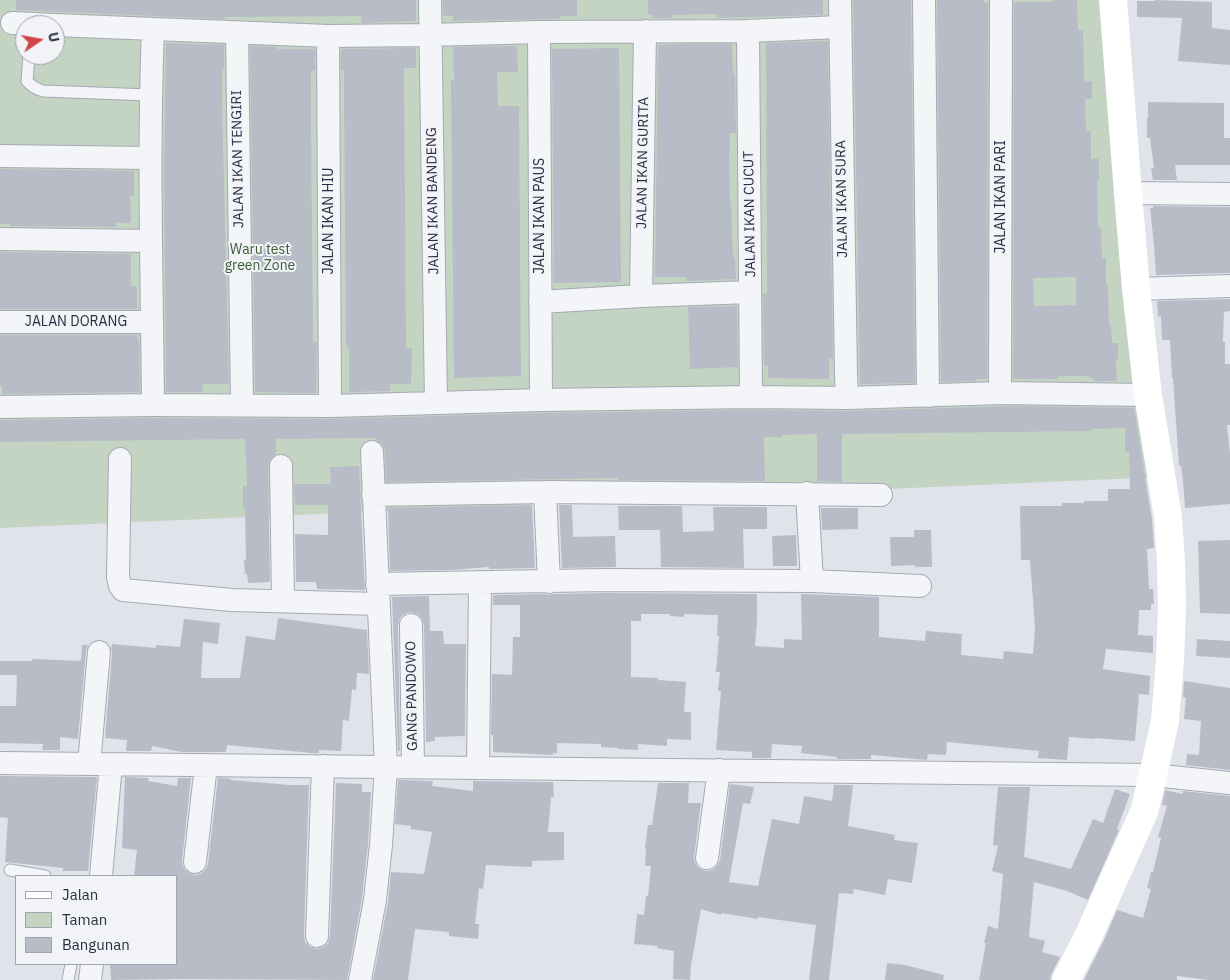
<!DOCTYPE html>
<style>
body{margin:0}
#map{position:relative;width:1230px;height:980px;overflow:hidden;background:#e1e3ea;font-family:"IBM Plex Sans",sans-serif}
canvas{display:block}
.legend{position:absolute;left:15px;top:875px;width:162px;height:90px;box-sizing:border-box;background:#f1f3f7;border:1px solid #a1a5af;margin:0;padding:6px 9px;list-style:none;font-size:15px;color:#292f42}
.legend li{display:flex;align-items:center;gap:10px;height:25px}
.legend b{width:25px;border:1px solid #a1a5af}
.north{position:absolute;left:15px;top:15px;width:50px;height:50px;box-sizing:border-box;background:#f1f3f7;border:1px solid #a1a5af;border-radius:50%;rotate:78deg;font-size:14px;font-weight:700;line-height:20px;text-align:center;color:#292f42}
.north::after{content:'';display:block;margin:auto;width:18px;height:22px;background:#d04547;clip-path:polygon(50% 0,100% 100%,50% 72%,0 100%)}
</style>
<div id="map">
<canvas width="1230" height="980"></canvas>
<ul class="legend">
<li><b style="height:6px;background:#fff"></b>Jalan</li>
<li><b style="height:14px;background:#c4d4c2"></b>Taman</li>
<li><b style="height:14px;background:#b8bcc7"></b>Bangunan</li>
</ul>
<div class="north">U</div>
</div>
<script>
const g = document.querySelector('canvas').getContext('2d');
g.lineJoin = 'round';
function paint(path, color) { g.fillStyle = color; g.fill(path, 'evenodd'); }
function strokePath(path, color, width, dash) { g.strokeStyle = color; g.lineWidth = width; g.lineCap = dash ? 'butt' : 'round'; g.setLineDash(dash || []); g.stroke(path); }
function write(font, color, halo, rows, align = 'center') {
  g.font = font + ' "IBM Plex Sans",sans-serif'; g.lineWidth = 4; g.setLineDash([]); g.textBaseline = 'middle'; g.strokeStyle = halo; g.fillStyle = color; for (const [text, x, y, turn = 0] of rows) {
    g.save(); g.translate(x, y); g.rotate((+turn || 0) * Math.PI / 180); g.textAlign = isNaN(turn) ? turn : align; if (halo) g.strokeText(text, 0, 0); g.fillText(text, 0, 0); g.restore();
  }
}
const green = new Path2D(`
 M0,0H1113L1161,477L0,528ZM25,25H55V55H25Z`);
const building = new Path2D(`
 M16,0H416V21L362,23L361,16L225,17V19L16,10Z
 M443,0H577V16H560V19L453,21V16H443Z
 M648,0H823V15L717,18V14L672,15V18H653V15H648Z
 M853,0H911L915,383L860,384Z
 M937,0H984V3L988,2L987,379H976V381L941,382Z
 M1053,0H1077L1078,30H1083L1084,82L1092,81V99H1085L1086,131H1091V159H1099V181H1097L1098,228H1101L1102,258H1106V286H1108L1109,326L1111,325L1112,343H1118V359H1116L1117,381H1093V378H1089V376H1058V379H1013L1014,2H1053ZM1076,277V305L1034,306L1033,278Z
 M1155,0L1212,2V28L1230,30V65L1178,61L1182,18L1137,17V1H1155Z
 M828,41L833,358H829V379L768,378V366H764L763,294L767,293L766,43Z
 M166,43L224,45V69H222V102L229,384H202L203,392H166L164,171Z
 M679,44H732L733,74H735L736,133H730V151H729L730,201H731L733,257H735L736,279L687,281L686,277H655L658,45Z
 M250,46L277,47V49H315V71H311V122L313,342H317L316,393L255,392Z
 M517,46L518,72H497L498,106H519L521,376L454,378L451,80H454L453,47Z
 M416,48V68H404L406,348H412L411,384H390V391L349,392V347H346L344,93V70H341V49Z
 M619,48L621,282L554,283L552,49Z
 M1148,102L1224,103V138H1230V165H1175L1177,180H1153L1151,169L1154,168L1150,138H1147V118H1148Z
 M0,169L134,171V196H130L131,223H116V227L10,226V224H0Z
 M1153,206L1230,207V273L1156,275L1154,245L1150,208H1153Z
 M0,252L131,254V286H137V309H0Z
 M1230,299V311L1224,312L1223,342H1225V364H1230V425H1227L1230,454V504L1185,508L1183,481L1181,466H1179L1173,378H1172L1170,340H1162L1161,316L1158,317L1157,301Z
 M737,306L738,367L690,369L688,307Z
 M0,335H137L138,341H139L140,392L2,394V386H0Z
 M1015,406L1134,408L1152,519L1154,548L1147,549L1149,589H1153L1154,604H1151V610H1139L1138,635L1153,636V653L1106,649L1103,669L1150,676L1149,695L1139,694L1135,741L1094,738V739L1069,737L1067,760L1038,758L1039,751L947,742L946,755L928,754L927,760L871,755V759H837V757L801,753L802,746L772,744L771,758H752V752L716,750L721,691H718L720,672H716L719,636H717L718,615L684,614V617L670,616V614H641V621H631V677L658,678V680L686,682L684,712H691V740L667,739V746L638,744V750L618,749V748L601,747V744L557,743V753H553V755L493,752V735H491L492,674L512,675L513,637H520V605H493V595L545,594L549,595L553,594L605,593L757,594V622L755,646L784,648V639L802,640L801,594L879,597V637L925,641L926,631L962,634L961,655L1003,659L1004,651L1033,654L1035,628L1030,560H1021L1020,506H1062V503H1084V501H1108V489H1130L1129,452H1125V428L1091,429V431L842,434V482L817,481V434L782,435V437H764L765,481L618,480L617,478L386,482L385,451L383,445L376,440V438L276,439V454L270,459L268,466L270,582L248,583L247,574H245L244,560H246L245,509H243V486H247L245,439L0,442V420L153,418L330,419L541,413L751,410L847,411Z
 M359,466L365,590L317,589L316,582H296L295,534L328,535V505H295L294,484H331L330,467Z
 M532,505L535,568L489,569V567L451,570L390,571L388,508Z
 M559,505H572L573,537L615,536L616,567L562,568Z
 M618,506H682L683,532L714,531L713,507H767V529H743L744,568L661,567L660,530H619Z
 M821,508H858V529L822,530Z
 M914,530H931L932,567H915V565L891,566L890,537H914Z
 M796,535L797,566H773L772,536Z
 M1230,540V614L1200,613L1198,541Z
 M429,596L430,631H443L444,644H466L465,736L435,737V741L426,742L424,625L422,619L418,614L410,612L404,614L400,618L398,625L400,751H398L392,597Z
 M278,618L367,630L369,674L357,673L356,690L352,689L349,721L343,720L341,751L319,750V753H312L227,745L226,752H182L152,746L151,751H126L127,740L105,738L112,653L111,646H112V644L156,648V645L180,647L184,619L220,623L218,644L203,642L201,678H240L246,636L275,640Z
 M1197,639L1230,641V658L1196,656Z
 M82,645H88L86,651L78,739L60,737V750H42L43,744L0,743V706H16L17,675H0V661H32V659L81,661Z
 M1184,681L1230,688V770L1186,765L1187,754L1199,755L1201,721L1184,719L1186,698L1183,697Z
 M0,776L97,777L88,871H63V868L5,862L8,818L0,817Z
 M125,777L149,778L148,781L177,786L178,778H191L182,861L183,867L187,872L194,875L201,874L206,869L208,864L218,778L231,779L230,780L290,785H308L309,783L304,936L305,942L310,947L317,949L324,947L328,943L330,936L336,783L362,784V792H371L368,844L362,898L347,980L179,979L111,980L110,964H176V876H134L137,850L122,848Z
 M398,780L433,781L432,786L473,791V781L553,782L554,797H551L548,832H564V860L532,861V867L486,865L483,889L479,888L475,924H479L478,939L449,936V932L415,929L408,980H373L388,902L391,872L424,874L432,832L411,829V826L395,824Z
 M658,783H689L688,803H701L694,857L695,863L699,868L706,871L712,870L717,866L720,860L730,784L754,787L750,804L743,803L729,882L758,886L772,819L799,824L804,796L832,801L834,785H853L848,826L895,835L894,840L918,843L912,883L888,879L885,895L854,889L853,894L839,893L829,980H809L816,925L758,917V919L721,913V915L701,909L691,965L690,980L673,979L674,951L657,948L658,946L634,944L637,914L644,915L646,896H648L651,866H645L646,848H645L648,825H652Z
 M998,787H1030L1024,857L1071,869L1093,819L1103,823L1115,789L1130,794L1117,829L1119,830L1088,900L1067,891L1034,882L1029,937L1045,941L1042,952L1060,957L1052,973L1050,980H979L986,943H984L988,926L998,929L1003,874L992,871L998,846L993,845Z
 M1165,790L1183,794V791L1230,796V980H1208L1177,976V980H1084L1104,940L1117,910L1143,918L1151,889L1147,888L1151,872H1153L1161,838L1158,837L1167,806L1162,805Z
 M887,963L905,965L944,975L943,980H885Z`);
const lane = new Path2D(`
 M29,55L27,81C32,87 36,89 43,91L150,95
 M10,870L45,876
 M68,980L71,964`);
const street = new Path2D(`
 M430,0L436,403
 M840,0L846,374L847,398
 M924,0L928,396
 M12,23L54,25
 M55,25L328,36L429,35L539,32L748,31L839,27
 M153,30C148,155 152,280 153,405
 M748,31L751,397
 M237,32L242,405
 M539,32L541,400
 M328,36L330,406
 M0,156L150,158
 M1128,193L1230,194
 M0,239L151,241
 M1136,289L1230,286
 M641,296L645,31
 M540,302L641,296L750,292
 M0,322H152
 M1000,393L1001,0
 M0,407L153,405L330,406L541,400L751,397L847,398L1000,393L1148,395
 M120,459L118,577L120,586L123,590L232,600L379,604
 M281,466L283,601
 M545,492L549,582
 M807,493L812,581
 M373,495L545,492L881,495
 M377,584L605,580L812,581L920,586
 M411,625L413,767
 M0,763L1153,775L1230,783
 M89,764L99,652
 M478,768L480,582
 M707,858L719,770
 M195,862L206,765
 M101,876L111,764
 M317,936L323,766
 M90,980L92,964
 M360,980L375,900L381,845L386,767L372,452`);
const secondary = new Path2D(`
 M1066,980L1088,937L1144,812L1153,775L1165,721L1170,661L1172,606L1171,562L1168,517L1148,395L1136,289L1128,193L1113,0`);
const streetNames = [
 ["JALAN IKAN TENGIRI",238,159,-91],
 ["JALAN IKAN GURITA",643,163,-89],
 ["JALAN IKAN PARI",1001,197,-90],
 ["JALAN IKAN SURA",842,199,-91],
 ["JALAN IKAN BANDENG",433,201,-91],
 ["JALAN IKAN CUCUT",750,214,-91],
 ["JALAN IKAN PAUS",540,216,-90],
 ["JALAN IKAN HIU",329,221,-90],
 ["JALAN DORANG",76,322],
 ["GANG PANDOWO",412,696,-91]
];
const parkNames = [
 ["Waru test",260,250],
 ["green Zone",260,266]
];
paint(green, '#c4d4c2');
paint(building, '#b8bcc7');
strokePath(lane, '#a6a9b4', 13);
strokePath(street, '#a6a9b4', 24);
strokePath(lane, '#f4f5f8', 11);
strokePath(street, '#f4f5f8', 22);
strokePath(secondary, '#fff', 28);
write('14px', '#292f42', '#f1f3f7', streetNames);
write('14px', '#385e36', '#f1f3f7', parkNames);
</script>
